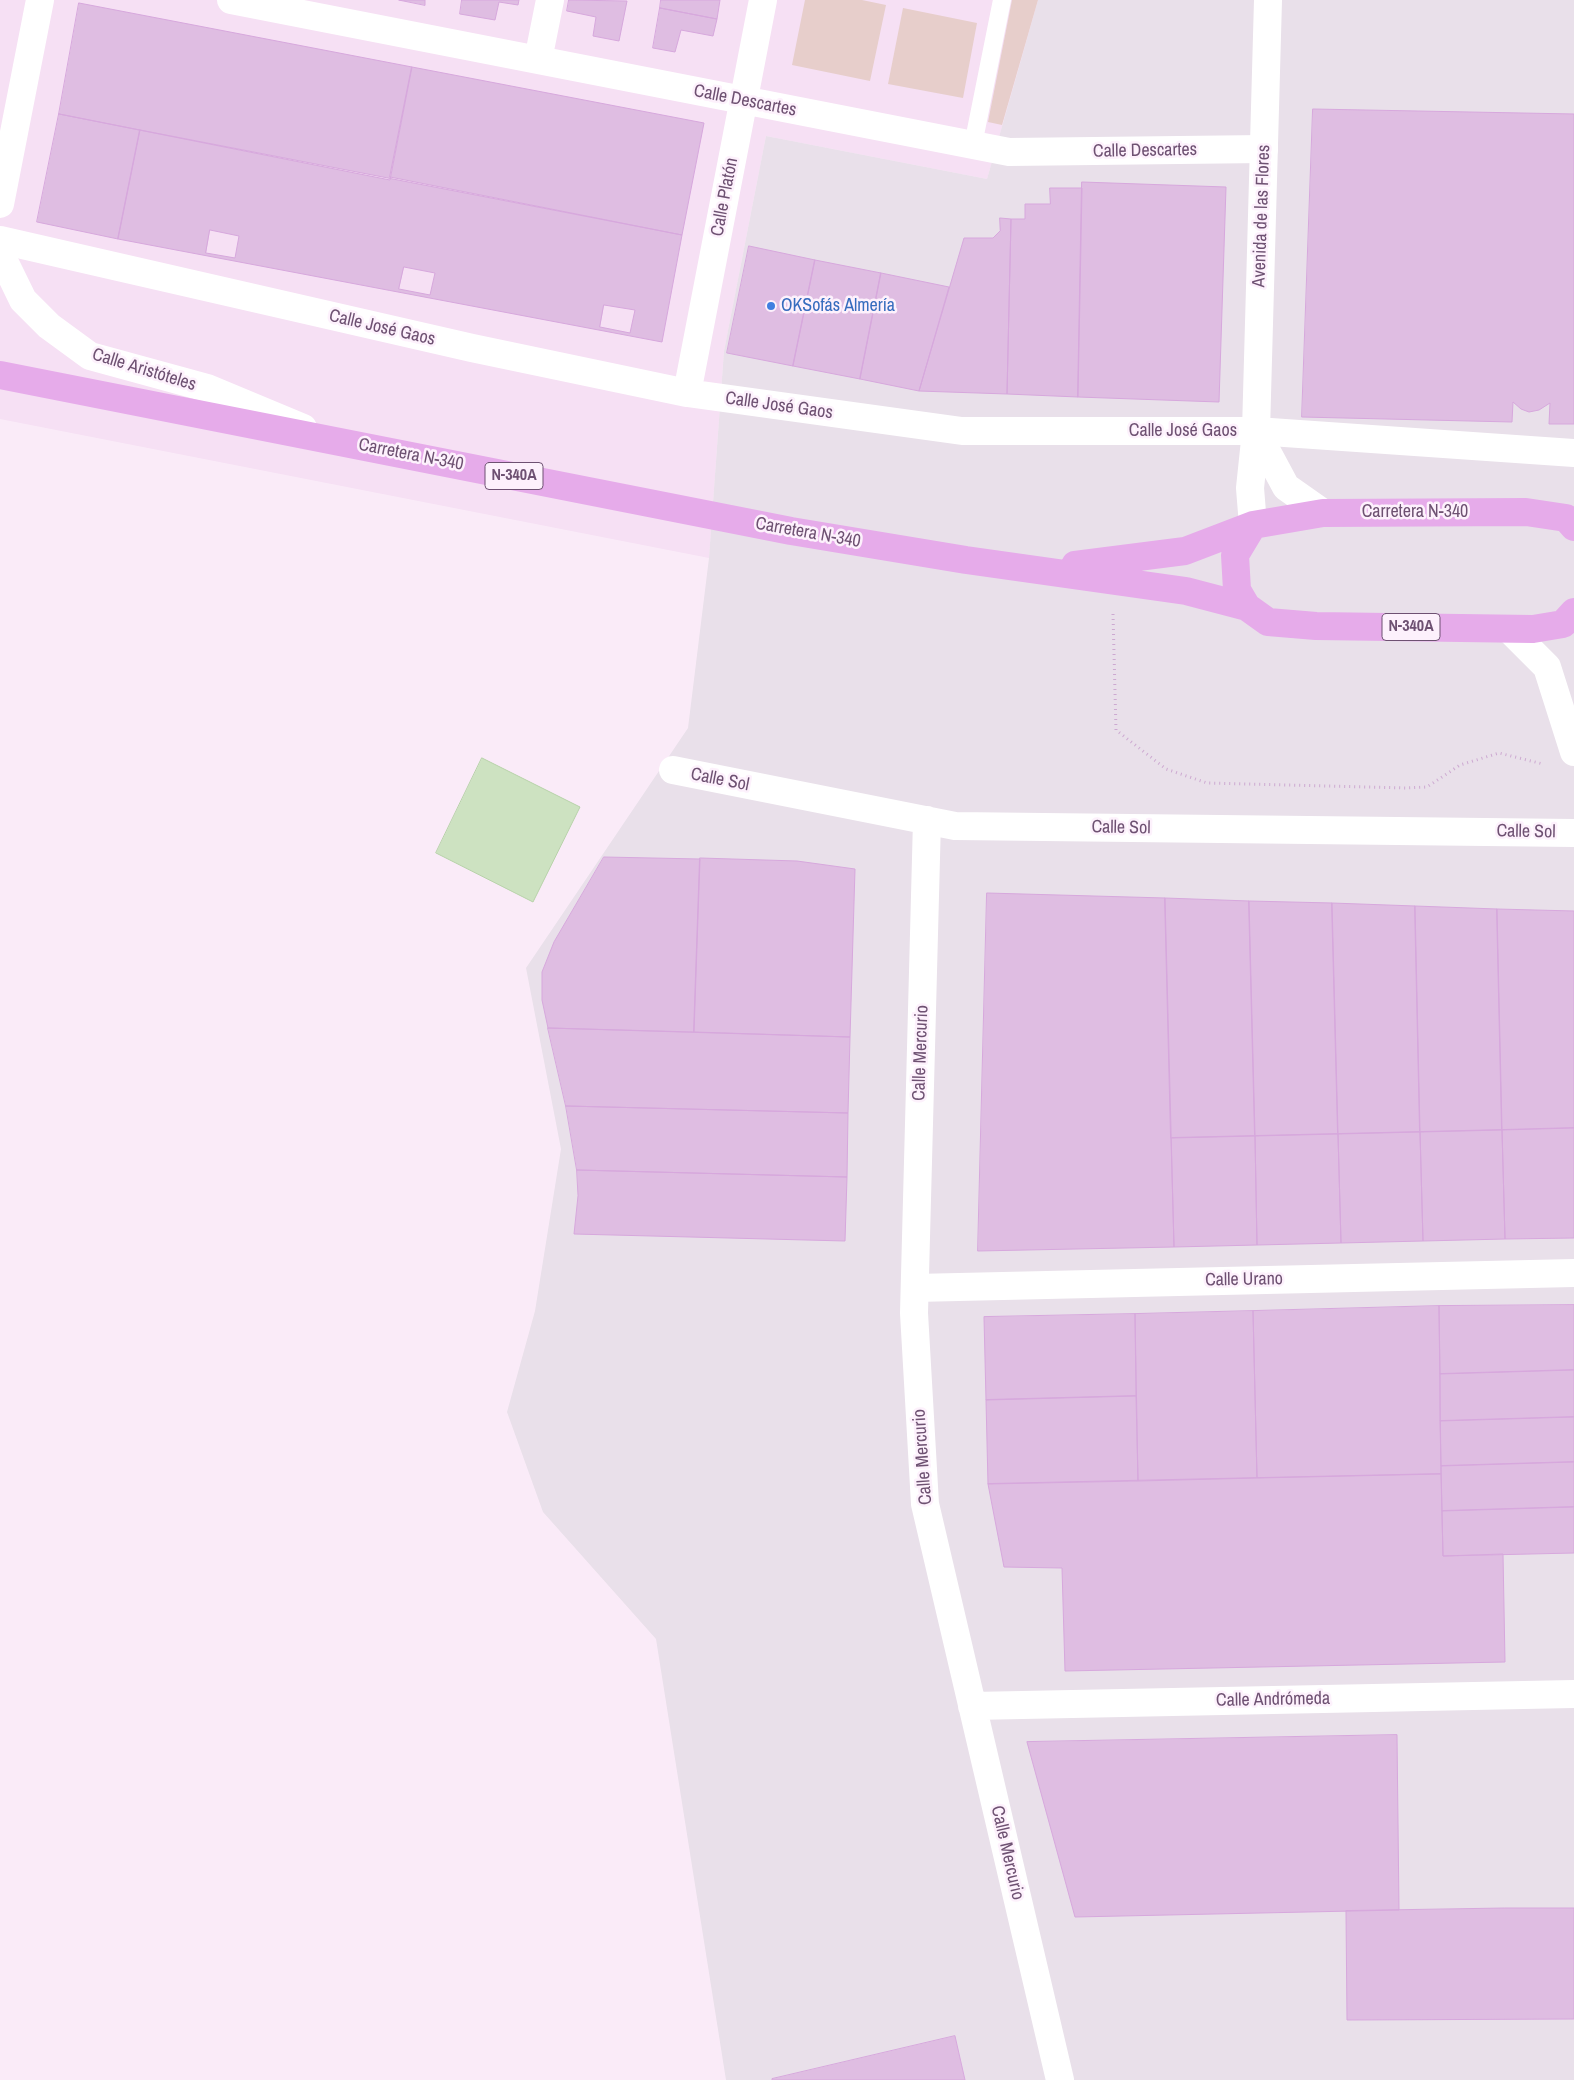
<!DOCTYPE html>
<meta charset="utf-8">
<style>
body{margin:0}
canvas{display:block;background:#faebf8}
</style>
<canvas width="1574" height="2080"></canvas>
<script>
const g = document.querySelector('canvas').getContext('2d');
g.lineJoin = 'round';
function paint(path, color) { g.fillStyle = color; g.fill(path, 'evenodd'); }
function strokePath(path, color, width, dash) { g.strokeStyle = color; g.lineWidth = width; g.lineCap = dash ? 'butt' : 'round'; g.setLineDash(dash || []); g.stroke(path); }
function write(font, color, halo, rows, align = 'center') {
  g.font = font + ' "Archivo Narrow",sans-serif'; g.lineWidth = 5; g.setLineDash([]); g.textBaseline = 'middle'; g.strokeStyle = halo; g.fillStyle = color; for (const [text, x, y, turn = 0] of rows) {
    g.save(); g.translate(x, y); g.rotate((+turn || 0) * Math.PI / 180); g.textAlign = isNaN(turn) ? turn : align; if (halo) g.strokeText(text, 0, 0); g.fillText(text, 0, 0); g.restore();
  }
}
const residential = new Path2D(`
 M0,0H1038L987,179L766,136L724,351L709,558L0,419Z`);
const industrial = new Path2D(`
 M1038,0H1574V2080H726L656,1639L543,1512L507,1412L535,1311L561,1149L526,968L688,728L709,558L724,351L766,136L987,179Z`);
const green = new Path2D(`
 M805,0H862L886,5L870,81L792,65Z
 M1012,0H1038L1002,125L988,122Z
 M903,8L977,23L963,98L888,84Z`);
const water = new Path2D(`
 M482,758L580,807L533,902L436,853Z`);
const building = new Path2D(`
 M399,0H425V5Z
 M462,0H519L518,5L499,2L495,20L460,14Z
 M569,0L627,1L619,41L593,36L596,17L567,11Z
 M661,0H720L717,19L660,8Z
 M79,3L412,67L390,180L59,114Z
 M660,8L717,19L713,36L681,30L675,52L653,48Z
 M412,67L704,123L682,235L390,177Z
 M1313,109L1574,114V424H1549L1550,403L1539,410L1529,412L1521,409L1513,402L1512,422L1302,417Z
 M59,114L140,130L118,239L37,222Z
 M140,130L682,235L662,342L118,239ZM210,230L239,236L235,258L206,253ZM404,267L435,273L430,295L399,289ZM604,305L635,310L630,333L600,327Z
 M1082,182L1226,187L1219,402L1078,397Z
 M1050,188H1082L1078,397L1007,394L1011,219H1025V204H1050Z
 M1000,218L1011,219L1007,394L919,391L964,238H993L1000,231Z
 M749,246L815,260L793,366L727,353Z
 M815,260L881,273L860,379L793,366Z
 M881,273L949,287L919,391L860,379Z
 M604,857L700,859L694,1032L548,1028L542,1000V972L554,942Z
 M700,858L797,861L855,869L850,1037L694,1032Z
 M987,893L1165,898L1174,1247L978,1251Z
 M1165,898L1249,901L1255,1136L1171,1138Z
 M1249,901L1332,903L1338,1134L1255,1136Z
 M1332,903L1415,906L1420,1132L1338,1134Z
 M1415,906L1497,909L1502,1130L1420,1132Z
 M1497,909L1574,911V1128L1502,1130Z
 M548,1028L850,1037L848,1113L566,1106Z
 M566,1106L848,1113L847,1177L577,1170Z
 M1574,1128V1238L1505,1239L1502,1130Z
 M1502,1130L1505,1239L1423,1241L1420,1132Z
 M1420,1132L1423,1241L1341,1243L1338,1134Z
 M1338,1134L1341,1243L1257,1245L1255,1136Z
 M1255,1136L1257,1245L1174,1247L1171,1138Z
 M577,1170L847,1177L845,1241L574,1234L578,1196Z
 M1574,1305V1370L1440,1374L1439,1306Z
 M1439,1306L1441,1474L1257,1478L1253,1311Z
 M1253,1311L1257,1478L1138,1481L1135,1314Z
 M1135,1314L1136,1396L986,1400L984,1317Z
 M1574,1370V1417L1440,1421V1374Z
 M1136,1396L1138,1481L988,1484L986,1400Z
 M1574,1417V1462L1441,1466L1440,1421Z
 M1574,1462V1507L1442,1511L1441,1466Z
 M1441,1474L1443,1556L1503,1554L1505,1662L1065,1671L1062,1568L1004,1567L988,1484Z
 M1574,1507V1553L1443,1556L1442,1511Z
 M1397,1735L1399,1910L1075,1917L1027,1742Z
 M1505,1908H1574V2019L1347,2020L1346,1911Z
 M955,2036L965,2080H772V2079Z`);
const path = new Path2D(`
 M1113,614L1116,730L1166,769L1207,783L1406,788L1427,787L1460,765L1499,753L1543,764`);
const service = new Path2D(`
 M973,145L1002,0`);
const minor = new Path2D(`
 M231,0L1009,152L1264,149
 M538,60L550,0
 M0,240L472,348L687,393L962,431H1256L1574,453
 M687,393L763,0
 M1509,629L1547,667L1574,752
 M673,770L955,826L1574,833
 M927,820L914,1313L925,1504L1060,2080
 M915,1288L1574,1273
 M972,1706L1574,1694`);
const tertiary = new Path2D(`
 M0,204L40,0
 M0,253L23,300L49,326L90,356L207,388L303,428
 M1256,431L1286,487L1323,513
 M1253,525L1250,488L1256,431L1268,0`);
const trunk = new Path2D(`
 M0,375L791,531L966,560L1186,591L1247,607L1268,622L1316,626L1533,629L1563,624L1574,612
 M1075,565L1185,551L1253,525L1323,513L1526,512L1566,518L1574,527
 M1247,607L1237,590L1235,555L1253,525`);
const markers = [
 [771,306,5,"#3f7fe0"]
];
const shields = [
 [514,476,58],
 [1411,627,58]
];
const shieldNames = [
 ["N-340A",514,476],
 ["N-340A",1411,627]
];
const streetNames = [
 ["Calle Descartes",745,101,11],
 ["Calle Descartes",1145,151,-1],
 ["Calle Platón",725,197,-79],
 ["Avenida de las Flores",1262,216,-88],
 ["Calle José Gaos",382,328,13],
 ["Calle Aristóteles",144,370,17],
 ["Calle José Gaos",779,406,8],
 ["Calle José Gaos",1183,431],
 ["Carretera N-340",411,455,11],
 ["Carretera N-340",1415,512],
 ["Carretera N-340",808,533,10],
 ["Calle Sol",720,780,11],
 ["Calle Sol",1121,828,1],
 ["Calle Sol",1526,832,1],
 ["Calle Mercurio",921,1053,-88],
 ["Calle Urano",1244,1280,-1],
 ["Calle Mercurio",923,1457,-94],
 ["Calle Andrómeda",1273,1700,-1],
 ["Calle Mercurio",1007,1853,77]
];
const shopNames = [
 ["OKSofás Almería",781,306]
];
paint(residential, '#f6e0f4');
paint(industrial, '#e9e0ea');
paint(green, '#e7cecb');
paint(water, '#cde2c1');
strokePath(water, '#b7d2a9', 1);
paint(building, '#dfbde2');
strokePath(building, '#d7a8dd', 1);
strokePath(path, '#cda9d1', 3, [1, 4]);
strokePath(service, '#fff', 18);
strokePath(minor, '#fff', 28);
strokePath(tertiary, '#fff', 28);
strokePath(trunk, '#e6abea', 28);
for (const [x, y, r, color] of markers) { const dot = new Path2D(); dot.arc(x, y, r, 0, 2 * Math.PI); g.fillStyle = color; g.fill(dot); strokePath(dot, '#fdf1fc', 2); }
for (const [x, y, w] of shields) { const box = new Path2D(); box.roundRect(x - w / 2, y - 13.5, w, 27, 4); g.fillStyle = '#fdf1fc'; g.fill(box); strokePath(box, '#6e5172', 1); }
write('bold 16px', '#6e5172', null, shieldNames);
write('18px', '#6e5172', '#fdf1fc', streetNames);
write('18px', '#366cbe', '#fdf1fc', shopNames, 'left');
</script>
